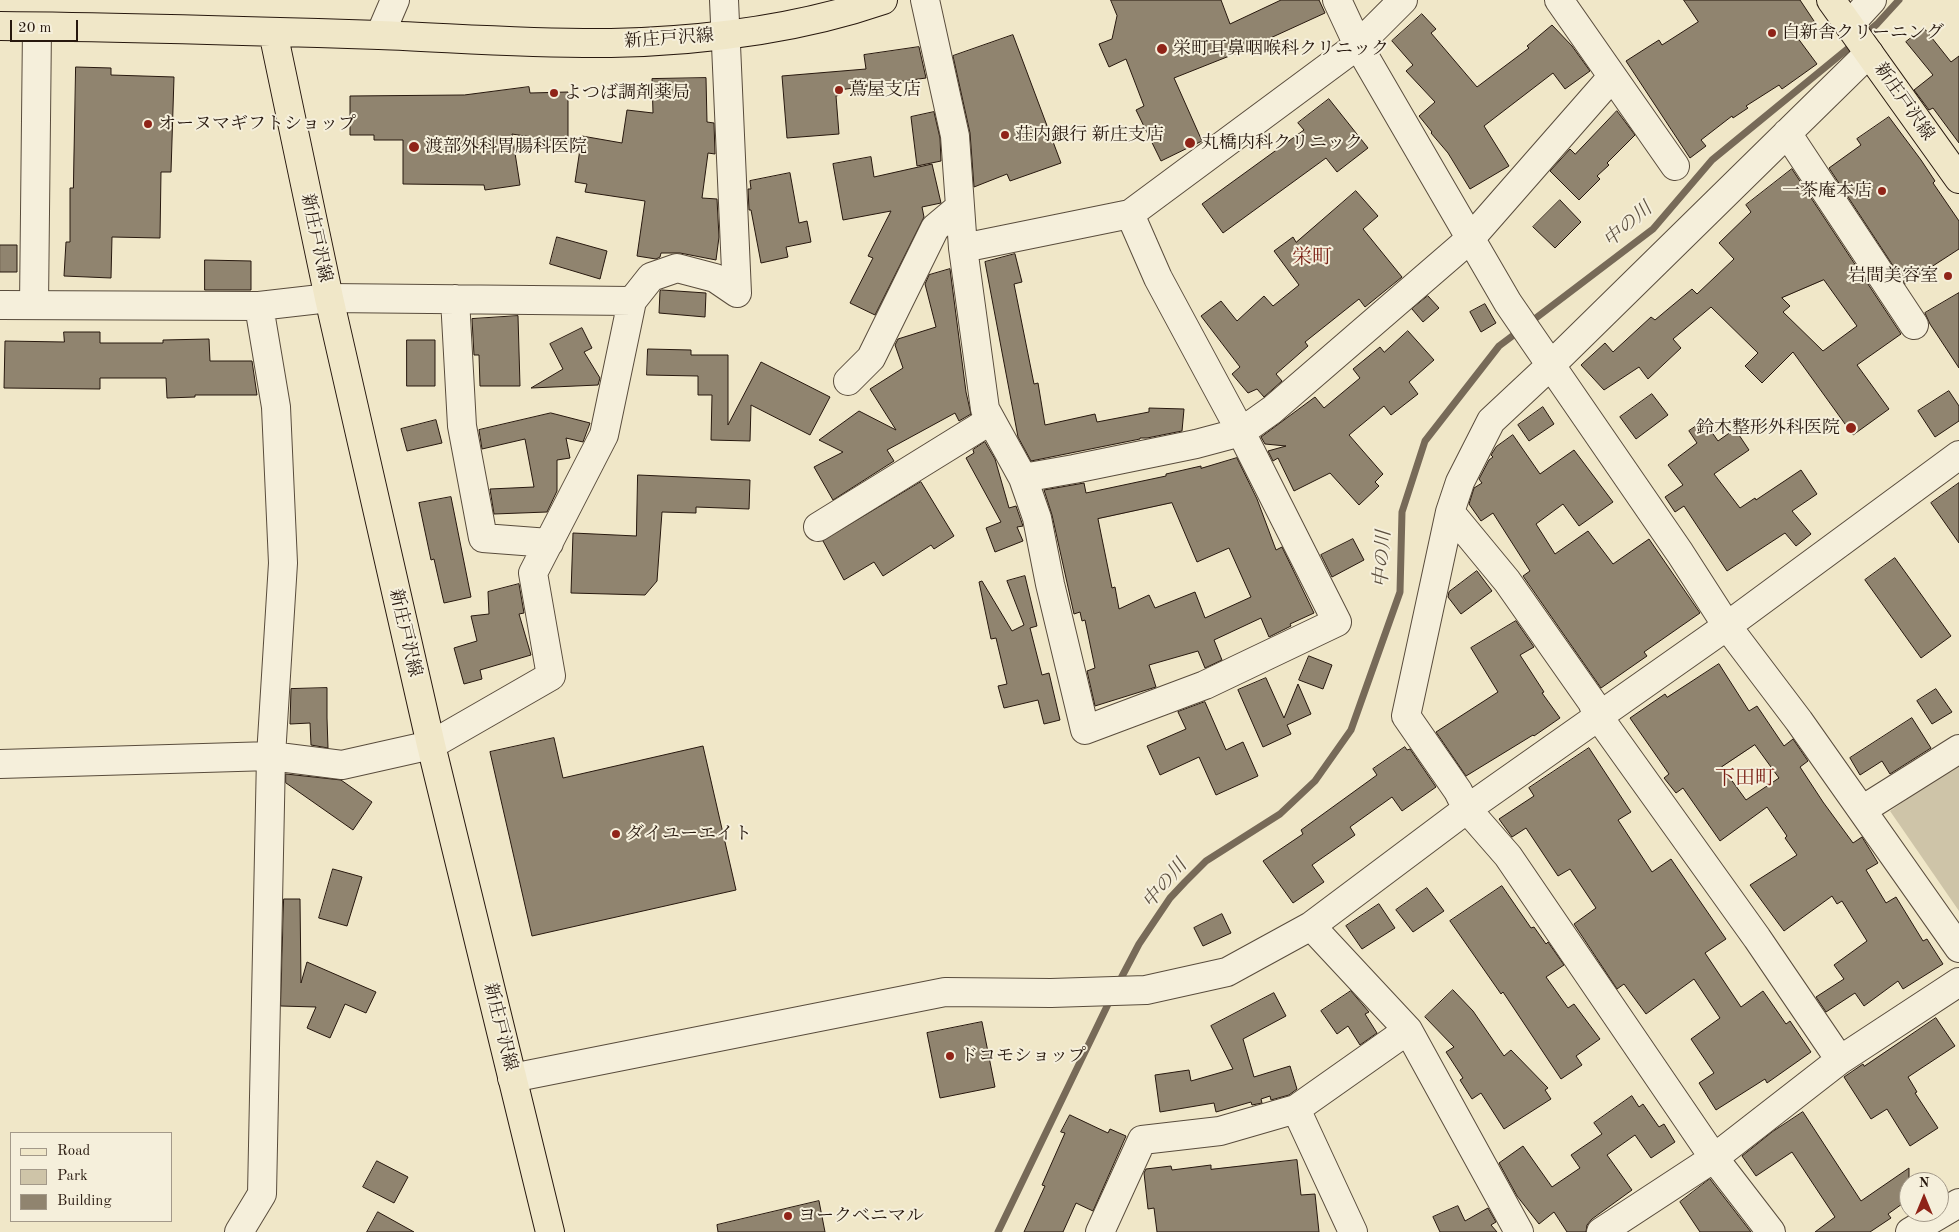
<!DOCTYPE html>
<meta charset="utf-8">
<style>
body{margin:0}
#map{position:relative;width:1959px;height:1232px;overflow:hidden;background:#f0e7c8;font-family:"Old Standard TT",serif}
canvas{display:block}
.legend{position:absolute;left:10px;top:1132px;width:162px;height:90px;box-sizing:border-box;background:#f5efdb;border:1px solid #a39989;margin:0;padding:6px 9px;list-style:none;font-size:15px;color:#27180e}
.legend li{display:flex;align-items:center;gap:10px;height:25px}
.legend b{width:25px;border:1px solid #a39989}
.north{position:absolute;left:1899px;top:1172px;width:50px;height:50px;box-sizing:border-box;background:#f5efdb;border:1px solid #a39989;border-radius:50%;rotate:0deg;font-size:14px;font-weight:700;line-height:20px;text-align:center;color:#27180e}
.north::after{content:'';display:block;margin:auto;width:18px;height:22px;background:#8f2418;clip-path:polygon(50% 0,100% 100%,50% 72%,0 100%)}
.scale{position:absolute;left:10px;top:20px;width:68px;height:22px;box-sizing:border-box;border:2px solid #27180e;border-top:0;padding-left:6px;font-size:15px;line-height:18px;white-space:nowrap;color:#27180e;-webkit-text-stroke:4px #f5efdb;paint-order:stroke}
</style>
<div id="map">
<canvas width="1959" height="1232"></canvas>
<ul class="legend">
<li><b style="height:6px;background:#f0e7c8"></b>Road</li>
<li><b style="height:14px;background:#cec4a8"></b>Park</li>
<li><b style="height:14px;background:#90846f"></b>Building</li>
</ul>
<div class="north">N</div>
<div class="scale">20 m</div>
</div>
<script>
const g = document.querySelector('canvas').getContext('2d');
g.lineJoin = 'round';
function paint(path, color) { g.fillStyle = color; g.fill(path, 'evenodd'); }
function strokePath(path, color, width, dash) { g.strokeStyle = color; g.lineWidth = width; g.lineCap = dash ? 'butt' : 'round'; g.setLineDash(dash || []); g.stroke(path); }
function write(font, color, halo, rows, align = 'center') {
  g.font = font + ' "Old Standard TT","Noto Serif JP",serif'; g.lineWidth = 4; g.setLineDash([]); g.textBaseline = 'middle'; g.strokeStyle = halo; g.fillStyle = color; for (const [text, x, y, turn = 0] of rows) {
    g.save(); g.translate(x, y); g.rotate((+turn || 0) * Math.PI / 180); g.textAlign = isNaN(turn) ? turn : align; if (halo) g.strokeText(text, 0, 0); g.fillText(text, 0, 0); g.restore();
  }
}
const green = new Path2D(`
 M1959,763V911L1890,811Z`);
const stream = new Path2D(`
 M1864,35L1877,24L1899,0
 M1528,324L1653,229L1712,160L1856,42
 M1118,984L1139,944L1170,898L1185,882L1206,861L1280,814L1315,781L1351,730L1400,592L1402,512L1425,441L1499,346L1519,331
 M998,1232L1111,998`);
const building = new Path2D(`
 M1111,0H1221L1230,24L1281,0H1319L1325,13L1242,51L1174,78L1202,141L1161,161L1136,110L1144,106L1126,59L1109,67L1099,44L1112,39L1117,16Z
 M1684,0H1800L1816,24L1797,37L1817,64L1782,89L1779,85L1746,106L1748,108L1733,118L1732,116L1701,140L1706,146L1690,158L1626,61L1659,40L1662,45L1698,22Z
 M1422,14L1436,29L1431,33L1477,87L1529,48L1527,46L1552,25L1572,46L1590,71L1565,89L1553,73L1484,126L1509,166L1470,189L1448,153L1431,133L1432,132L1419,116L1435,102L1406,71L1413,65L1392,41Z
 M1924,28L1951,62L1959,56V143L1933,108L1929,110L1914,90L1933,75L1906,42Z
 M1013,35L1061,163L1010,181L1007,174L974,187L970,133L953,56Z
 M919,47L926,78L839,90L840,95L836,96L839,134L787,138L782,76L866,69L864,55Z
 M76,67L111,68V75L174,77L171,172H161L160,238L112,237L111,278L64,276L66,242H70V188H73Z
 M706,78L707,122L714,123L715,154L708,153L702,198L717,199L719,237L716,260L680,253H661L660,257L656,259L637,256L645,201L585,192L587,184L575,182L582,136L622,143L627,110L653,113L652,79Z
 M529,87L530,93L568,92V143L512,134L520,185L485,190L484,185L403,184V140H374V135H350V96L464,95Z
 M1329,99L1368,148L1337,172L1326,158L1223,233L1202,204L1304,130L1298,123Z
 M1617,111L1635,135L1607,163L1609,165L1597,176L1600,179L1579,200L1550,171L1570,149L1575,154Z
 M934,112L940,138L941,161L917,166L911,117Z
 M1889,117L1921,160L1935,181L1933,183L1959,221V249L1905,284L1829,168L1861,145L1857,139Z
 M871,157L874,177L932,164L941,203L922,207L924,217L875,315L850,303L873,258L868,256L891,211L843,220L833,164Z
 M1792,169L1901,334L1857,365L1889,409L1853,435L1793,352L1762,383L1745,366L1758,353L1711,307L1673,339L1681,348L1648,379L1639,367L1604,390L1581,365L1605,343L1613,352L1651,317L1655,320L1692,289L1697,294L1734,259L1719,243L1751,212L1746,205ZM1824,280L1857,326L1823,351L1783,312L1790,306L1782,298Z
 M790,173L799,223L807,221L811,242L786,247L788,257L761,263L751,210H749L748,189H751L750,181Z
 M1356,191L1378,216L1363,229L1402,277L1365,307L1359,299L1305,342L1308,346L1276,374L1282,381L1264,397L1257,389L1248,393L1232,374L1240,367L1201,316L1221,301L1237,321L1264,296L1273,306L1299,285L1274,251L1293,237L1296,242Z
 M1560,200L1581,222L1555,248L1533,227Z
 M557,237L607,251L600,279L550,264Z
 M0,245H17V272H0Z
 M1015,254L1022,282L1014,284L1034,384L1038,383L1045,425L1095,414L1097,422L1149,412V408L1184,409L1182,431L1147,438H1140V439L1031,461L1018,437L985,262Z
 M205,260L251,261V290H205Z
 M950,269L966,392L971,414L959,421L955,413L887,450L894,461L833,500L814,467L843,452L819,440L859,411L896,430L870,389L903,368L895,345L898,339L936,327L925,284L929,275Z
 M662,290L706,293L705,317L659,313L660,291Z
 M1959,293V368L1930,324L1925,313Z
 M1428,296L1439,308L1423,322L1412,309Z
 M1485,304L1496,323L1481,332L1470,312Z
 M518,316L520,386H480L479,355H474L472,319Z
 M582,328L592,348L584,352L600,378L598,385L531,388L563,369L550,344Z
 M1408,331L1434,360L1409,382L1418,394L1391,415L1384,406L1349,435L1383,474L1375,482L1379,486L1359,505L1330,473L1294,491L1278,458L1273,461L1268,451L1286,446L1265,444L1261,437L1315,397L1324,408L1360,378L1353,369L1380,347L1384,352Z
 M64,332H100V343H163V340L209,339L210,361H252L257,395H195V397L167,398L166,378H100V389L4,388L5,341L64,342Z
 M407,340H435V386H407Z
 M648,349L691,350V355H728V425L761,362L830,397L810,435L751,405L750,441L711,440L712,395H698V376L647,375Z
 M1949,391L1959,406V421L1935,437L1918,411Z
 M1652,394L1668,415L1636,439L1620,417Z
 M1543,407L1554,424L1529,441L1518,425Z
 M551,413L590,423L583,442L566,438L570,458L557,460V491L547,512L494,514L490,489L534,487L525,439L482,449L479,430Z
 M436,420L442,443L407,451L401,429Z
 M1704,421L1718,441L1735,429L1749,450L1714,474L1740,508L1755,498L1756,500L1801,470L1817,494L1792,511L1811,534L1796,546L1785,533L1727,571L1684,506L1675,512L1665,497L1683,485L1668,465L1697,443L1689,431Z
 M1513,435L1540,474L1574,450L1613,502L1579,526L1563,504L1536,524L1555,554L1588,531L1613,564L1649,539L1700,613L1644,652L1647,656L1601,688L1523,576L1530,571L1493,513L1481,521L1469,504L1474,488L1482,483L1479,479L1489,460L1493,457L1491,455L1496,447Z
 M985,442L995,459L1009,508L1016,506L1023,526L1017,527L1023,541L995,552L986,528L1001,522L966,458L974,453L973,450Z
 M1237,458L1257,499L1276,550L1282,547L1314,613L1290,624L1291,626L1269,637L1261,618L1214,640L1222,660L1205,668L1198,651L1149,665L1156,687L1095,706L1087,671L1095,668L1085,620L1082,621L1080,612L1074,614L1052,515L1044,490L1084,483L1086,493L1166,476V474L1201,466V468ZM1172,503L1197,562L1229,548L1251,597L1205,618L1195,592L1155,608L1149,595L1119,609L1115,587L1112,588L1098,519Z
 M638,475L750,480L749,509L696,507V513L662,512L657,581L645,595L571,593L573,533L636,536Z
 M921,482L954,536L934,549L931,545L883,576L874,562L844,580L823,541Z
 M1959,483V543L1931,503Z
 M451,497L471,597L444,603L434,559L431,560L419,503Z
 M1353,539L1364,560L1332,577L1321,555Z
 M1895,558L1951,636L1921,658L1865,580Z
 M1477,571L1492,591L1461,614L1448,597L1449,592Z
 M1025,576L1037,626L1030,628L1042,675L1049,673L1060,720L1044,724L1038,700L1004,708L998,686L1007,684L996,638L991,639L979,582L982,581L1012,631L1024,625L1007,581Z
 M519,584L524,613L519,614L531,655L480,670L482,679L464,684L454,648L477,641L471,616L489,614L488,592Z
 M1516,621L1534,647L1520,655L1544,692L1542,693L1560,718L1534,736L1533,735L1466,776L1436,732L1498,692L1471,648Z
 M1309,656L1332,665L1323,689L1299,680Z
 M1719,664L1749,711L1757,706L1784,746L1793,739L1808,761L1800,767L1823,802L1853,843L1862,837L1878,863L1866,870L1886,903L1896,897L1923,941L1927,939L1943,964L1903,989L1898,981L1864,1006L1855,993L1826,1012L1816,997L1844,979L1834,965L1867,941L1842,901L1837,904L1832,896L1784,931L1750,885L1797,855L1785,838L1787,836L1767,807L1720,841L1683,788L1676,793L1664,778L1669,774L1630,718L1665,694L1667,697ZM1755,745L1779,778L1746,800L1722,767Z
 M1266,678L1284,718L1298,684L1311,714L1287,725L1291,734L1263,747L1238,690Z
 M327,688V718L328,748L311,745L310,723L290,724L291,689Z
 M1936,689L1952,712L1932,724L1917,701Z
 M1205,702L1226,750L1243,742L1258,776L1216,795L1199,757L1160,775L1147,746L1186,729L1178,712Z
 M1912,718L1931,748L1890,774L1882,761L1860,775L1850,758Z
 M554,738L563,778L703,746L736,890L532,936L490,752Z
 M1405,747L1407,750L1410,749L1436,787L1402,811L1392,797L1350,827L1355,835L1312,865L1324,882L1293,903L1263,861L1303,834L1301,830L1377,775L1373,769Z
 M1589,748L1631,812L1618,820L1652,872L1671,859L1726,939L1705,953L1741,1007L1763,991L1786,1024L1790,1021L1811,1052L1767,1083L1765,1079L1716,1110L1699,1083L1714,1073L1691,1039L1720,1018L1694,979L1646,1014L1624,984L1617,989L1574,924L1596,908L1570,869L1558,876L1526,828L1512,837L1499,819L1534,796L1529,788Z
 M286,774L341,780L372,802L353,830L286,783Z
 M333,869L362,877L347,926L319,918Z
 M1502,886L1531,928L1534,927L1546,944L1548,942L1564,965L1546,977L1568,1008L1574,1004L1600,1039L1576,1056L1582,1065L1561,1079L1503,992L1501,994L1450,921Z
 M1427,888L1444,911L1413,932L1396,910Z
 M284,899H300L301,983L307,962L376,992L366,1013L345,1004L330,1038L307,1028L316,1007L281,1006Z
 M1379,904L1395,928L1362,949L1346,926Z
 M1222,914L1231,933L1203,946L1194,928Z
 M1453,990L1473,1011L1504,1056L1511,1050L1548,1088L1545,1090L1551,1099L1504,1129L1481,1093L1472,1099L1460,1080L1463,1078L1446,1052L1454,1047L1425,1017Z
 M1351,991L1369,1012L1365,1014L1377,1033L1360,1045L1348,1026L1337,1034L1321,1011Z
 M1274,993L1286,1016L1243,1039L1254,1077L1290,1066L1297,1089L1289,1095L1271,1100L1270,1096L1261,1099L1262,1103L1252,1105L1251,1102L1216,1112L1214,1103L1160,1112L1155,1075L1189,1070L1191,1081L1233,1069L1211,1026Z
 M1936,1018L1955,1046L1908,1077L1917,1092L1915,1093L1938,1128L1910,1146L1887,1109L1871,1119L1844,1077L1863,1064L1864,1066Z
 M982,1022L995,1087L940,1098L927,1033Z
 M1632,1096L1639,1107L1643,1104L1659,1127L1664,1124L1675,1142L1651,1158L1635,1135L1607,1155L1632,1190L1592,1219L1587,1225L1586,1232H1567L1554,1212L1539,1224L1517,1196L1499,1163L1523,1146L1552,1187L1580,1168L1571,1155L1602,1134L1594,1123Z
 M1803,1112L1861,1201L1909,1168V1199L1888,1214L1891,1218L1870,1232H1815L1835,1217L1792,1152L1756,1176L1742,1156L1772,1132Z
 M1070,1115L1108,1133L1110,1129L1126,1136L1093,1211L1076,1203L1063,1232H1024L1045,1186L1042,1185L1065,1133L1061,1132Z
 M1297,1160L1301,1195L1315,1194L1319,1232H1157L1154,1208L1148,1209L1144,1173L1146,1169L1171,1166L1172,1170L1211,1165V1169Z
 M377,1161L408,1177L394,1203L363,1187Z
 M1710,1179L1751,1232H1700L1680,1202Z
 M819,1201L825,1232H718L717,1225Z
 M1458,1206L1465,1221L1488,1208L1496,1222L1491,1225L1497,1232H1440L1433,1217Z
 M378,1212L414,1232H367Z`);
const minor = new Path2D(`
 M724,0L737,293
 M925,0L955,136L963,248L985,409L1023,478L1037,518L1050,584L1085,730L1205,685L1337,622L1241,432L1158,278L1130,214L1358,45L1403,0
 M1337,0L1358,45L1508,303L1680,553L1727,626L1799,721L1959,948
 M1559,0L1675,166
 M1850,24L1872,0
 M380,35L395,0
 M1787,133L1914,325
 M963,248L1130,214
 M455,299L462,426L483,538L549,543
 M0,305L259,306L329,298L632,301L651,277L677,268L715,278L737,293
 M34,305L37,27
 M848,381L871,358L935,228L960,207
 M1023,478L1074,469L1196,444L1241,432L1272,410L1470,239L1612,77
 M1450,512L1507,581L1592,702L1598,716L1757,938L1840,1060
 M818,527L991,420
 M0,764L271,756L342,765L431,745L551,676L533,573L604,435L632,301
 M1862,810L1959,749
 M1311,926L1408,1030L1519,1232
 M512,1078L945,992L1051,993L1146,990L1227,972L1311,926L1467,809L1727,626L1959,455
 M1296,1109L1353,1232
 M239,1232L262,1194L271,756L283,563L276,407L259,306
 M1100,1232L1142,1140L1220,1131L1296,1109L1408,1030
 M1601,1232L1714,1158L1840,1060L1959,982
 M1771,1232L1714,1158L1508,856L1467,809L1458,791L1406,716L1450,512L1460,482L1491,421L1552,364L1869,53
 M1910,1232L1959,1203`);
const major = new Path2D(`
 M1831,0L1959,179
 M0,26C126,27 253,31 379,35C456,38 533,44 611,43C702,41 796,30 883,0
 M273,32L329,298L431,745L550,1232`);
const markers = [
 [1772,33,5,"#8f2418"],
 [1162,49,6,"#8f2418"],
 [839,90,5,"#8f2418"],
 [554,93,5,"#8f2418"],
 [148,124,5,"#8f2418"],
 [1005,135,5,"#8f2418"],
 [1190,143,6,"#8f2418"],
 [414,147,6,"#8f2418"],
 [1882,191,5,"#8f2418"],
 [1948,276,5,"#8f2418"],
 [1851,428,6,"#8f2418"],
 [616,834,5,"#8f2418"],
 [950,1056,5,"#8f2418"],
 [788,1216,5,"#8f2418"]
];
const poiNames = [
 ["白新舎クリーニング",1782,33],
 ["栄町耳鼻咽喉科クリニック",1173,49],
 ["蔦屋支店",849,90],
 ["よつば調剤薬局",564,93],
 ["オーヌマギフトショップ",158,124],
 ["荘内銀行 新庄支店",1015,135],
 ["丸橋内科クリニック",1201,143],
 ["渡部外科胃腸科医院",425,147],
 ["一茶庵本店",1872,191,"right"],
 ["岩間美容室",1938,276,"right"],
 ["鈴木整形外科医院",1840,428,"right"],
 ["ダイユーエイト",626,834],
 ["ドコモショップ",960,1056],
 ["ヨークベニマル",798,1216]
];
const streetNames = [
 ["新庄戸沢線",669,39,-4],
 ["新庄戸沢線",1904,102,55],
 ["新庄戸沢線",316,238,78],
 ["新庄戸沢線",405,633,77],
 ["新庄戸沢線",500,1027,76]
];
const waterNames = [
 ["中の川",1628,225,-41],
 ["中の川",1383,559,-87],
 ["中の川",1165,884,-50]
];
const quarterNames = [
 ["栄町",1312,258],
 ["下田町",1745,779]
];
paint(green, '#cec4a8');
strokePath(stream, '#776a58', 7);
paint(building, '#90846f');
strokePath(building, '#27180e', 1);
strokePath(minor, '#594c3c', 30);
strokePath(major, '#27180e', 30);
strokePath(minor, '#f5efdb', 28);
strokePath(major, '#f0e7c8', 28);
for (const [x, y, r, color] of markers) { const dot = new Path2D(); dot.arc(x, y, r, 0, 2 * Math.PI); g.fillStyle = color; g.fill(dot); strokePath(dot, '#f5efdb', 2); }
write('18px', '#27180e', '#f5efdb', poiNames, 'left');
write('18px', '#27180e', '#f5efdb', streetNames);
write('italic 19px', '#5c4f3f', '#f5efdb', waterNames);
write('20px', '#7a1f14', '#f5efdb', quarterNames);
</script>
